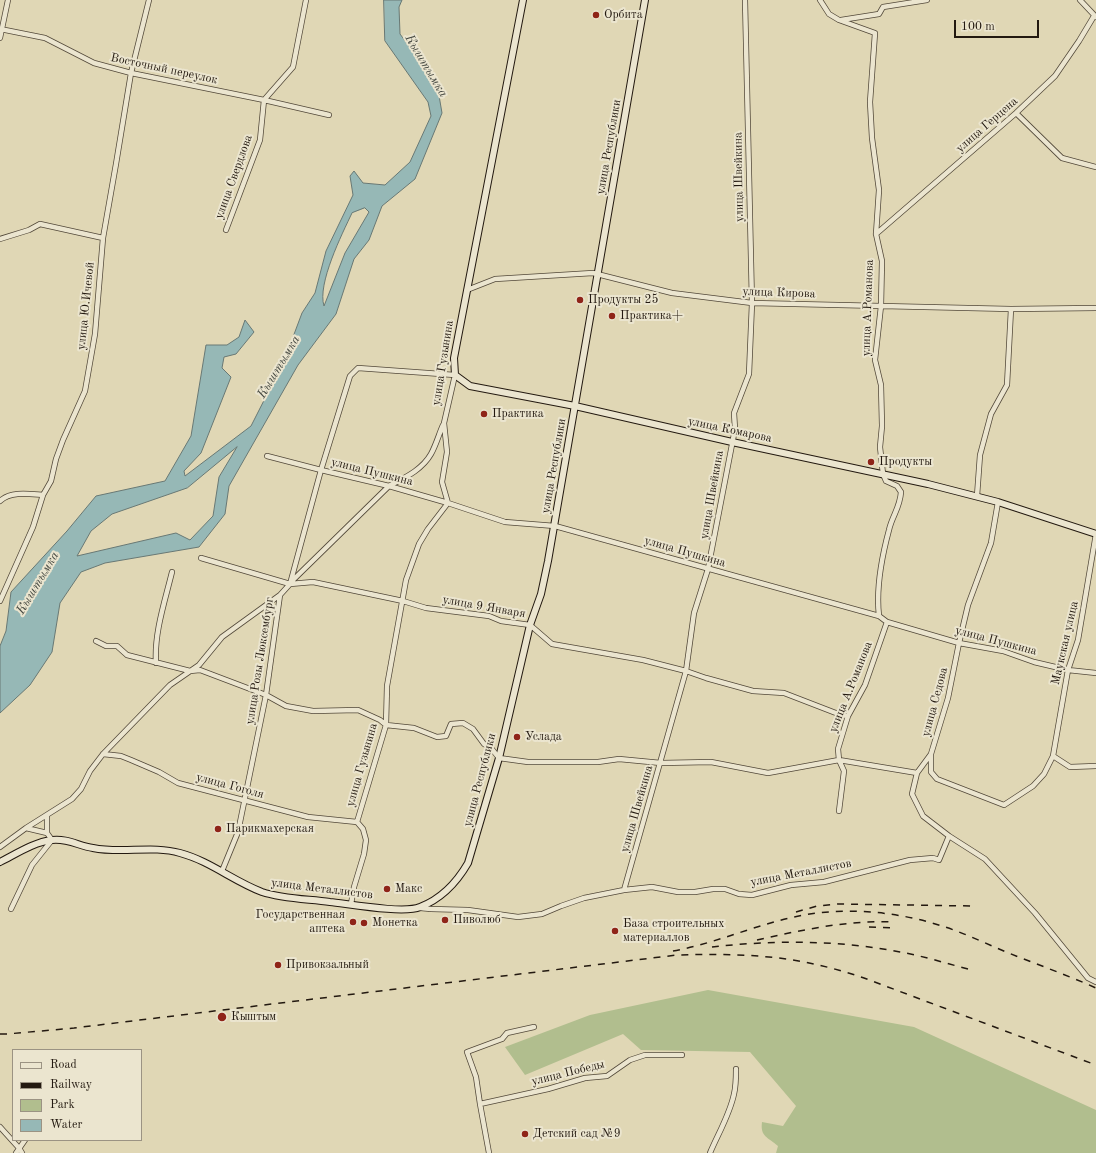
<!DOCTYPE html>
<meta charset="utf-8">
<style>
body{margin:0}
#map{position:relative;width:1096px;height:1153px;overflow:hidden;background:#e0d7b5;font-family:"Old Standard TT",serif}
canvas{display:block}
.legend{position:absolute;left:12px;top:1049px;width:130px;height:92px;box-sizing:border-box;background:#ebe5cf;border:1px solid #9b9383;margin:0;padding:5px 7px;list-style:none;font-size:12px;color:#231910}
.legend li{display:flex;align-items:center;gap:8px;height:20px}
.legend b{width:20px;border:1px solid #9b9383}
.scale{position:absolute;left:954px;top:20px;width:85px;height:18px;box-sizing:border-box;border:2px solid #231910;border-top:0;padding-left:5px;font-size:12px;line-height:14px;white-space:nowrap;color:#231910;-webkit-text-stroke:3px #ebe5cf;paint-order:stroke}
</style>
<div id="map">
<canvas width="1096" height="1153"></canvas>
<ul class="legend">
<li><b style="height:5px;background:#ebe5cf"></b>Road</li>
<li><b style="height:5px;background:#231910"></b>Railway</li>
<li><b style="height:11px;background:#b1be8e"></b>Park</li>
<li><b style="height:11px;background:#96b8b6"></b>Water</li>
</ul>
<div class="scale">100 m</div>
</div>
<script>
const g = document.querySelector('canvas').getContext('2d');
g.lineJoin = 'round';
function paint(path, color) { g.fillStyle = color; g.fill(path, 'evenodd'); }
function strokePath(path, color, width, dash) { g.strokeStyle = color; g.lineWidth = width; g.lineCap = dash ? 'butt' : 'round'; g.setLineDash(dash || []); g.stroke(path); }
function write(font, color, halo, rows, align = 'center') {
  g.font = font + ' "Old Standard TT",serif'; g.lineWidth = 4; g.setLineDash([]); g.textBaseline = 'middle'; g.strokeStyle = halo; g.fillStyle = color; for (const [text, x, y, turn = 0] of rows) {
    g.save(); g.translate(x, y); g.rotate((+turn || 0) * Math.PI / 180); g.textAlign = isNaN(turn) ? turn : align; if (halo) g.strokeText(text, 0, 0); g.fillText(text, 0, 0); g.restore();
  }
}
const green = new Path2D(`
 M708,990L914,1027L1096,1110V1153H776L778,1146C768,1137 760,1137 762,1122L783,1126L796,1106L750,1052L641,1050L623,1034L525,1075L505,1047L590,1015Z`);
const water = new Path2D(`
 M384,0H402L399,7L400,34L437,84L442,113L415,179L382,206L369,240L354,259L336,314L298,365L229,486L225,514L199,547L105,563L81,572L60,603L52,652L30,685L0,713V646L6,631L11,592L67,531L96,496L165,481L191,436L206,345H227L239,337L245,320L254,332L236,354L224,357L222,368L231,377L201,453L184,471L185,476L251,426L284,361L302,313L315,293L326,251L353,195L350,176L354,171L363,183L385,185L410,162L431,116L428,102L385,41ZM365,208L369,212L345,253L324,306C317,284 342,234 352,213ZM237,447L219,477L213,516L190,540L176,533L77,556L91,531L112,514L187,488Z`);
const street = new Path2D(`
 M820,0L829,14L839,20L875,33L870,102L872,138L879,190L876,234L882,261L881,306L875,360L881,385L882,426L880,447L883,474L886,481L897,486L901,492C900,508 892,516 889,530C882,556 876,590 879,616
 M1080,0L1096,17
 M841,20L879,14L883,7L927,0
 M0,29L45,38L94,63L131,73L264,100L329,115
 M0,38L8,0
 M1016,113L1062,158L1096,167
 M226,230L260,140L264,100L293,67L306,0
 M876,234L1016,113L1055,76L1079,41L1094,16
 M0,239L29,230L40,224L103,238
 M467,290L495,279L593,273L672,293L752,303L1011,309L1096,308
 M267,456L321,470L389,486L448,503L505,522L555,526L879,616L887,622L959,643L1003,651L1034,662L1068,670L1096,673
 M977,496L980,455L991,414L1007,385L1011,309
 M0,501C11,491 29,494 43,495
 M201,558L290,584L313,582L403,601L426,608L489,616L501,621L530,625L552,644L643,660L686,671L706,678L753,691L784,693L841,715L848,716
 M291,582L389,486C404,478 422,470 431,454C436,445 439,434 443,425
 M0,601L33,527L43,495L51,481L56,459L63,440L85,391L95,334L103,238L116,164L131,73L149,0
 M96,641L106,646H117L127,655L190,671L200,670L266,695L286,706L313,711L358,710L380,720L386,725L414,728L437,737L446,736L451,724L463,723L473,729L484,744L491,748L499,758L528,762H598L619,759L661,763L711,762L768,773L839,760L917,773
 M156,663C154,633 165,601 172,572
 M103,754L121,756L131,760L159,772L178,783L308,817L357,822
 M931,755V772L937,779L1004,805L1033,786L1044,774L1053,756L1068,670L1078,640L1096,534
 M1053,756L1070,767L1096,766
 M839,811L844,771L839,760L838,749L848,716L865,685L887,622
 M26,828L47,833
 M949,836L985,859L1035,913L1088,978L1096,982
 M0,847L26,828L72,799L81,789L90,771L103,754L170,685L199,665L222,637L280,595
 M222,871L238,832L266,695L280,595L290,584L321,470L350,376L358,368L455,375L444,423L447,452L442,482L448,503L428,529L419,544L406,580L387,686L386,725L357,822L363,829L366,840L364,854L354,887L351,904
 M624,890L686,671L694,613L708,569L735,429L734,413L749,374L752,303L745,0
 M420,908L431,909L468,910L518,917L542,914L561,906L584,898L624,890L652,887L678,892H695L713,889H725L739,894L752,895L791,885L824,882L910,860L933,858L939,860L949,836L923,816L912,794L917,773L931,754L948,698L959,643L968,605L991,543L998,502
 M11,909L32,865L52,840L47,833V815
 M480,1104L476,1077L467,1052L502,1039L507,1033L534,1027
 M0,1127L19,1148L22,1153
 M16,1153L25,1140
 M489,1153L480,1104L548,1089L585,1078L607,1076L630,1060L645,1055H682
 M710,1153C718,1134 730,1114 734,1094C736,1086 736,1077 736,1069`);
const secondary = new Path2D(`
 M523,0L454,358L455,375L470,386L575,406L732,442L928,484L998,502L1096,534
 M0,862C16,854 34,842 52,840C67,838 79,846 93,848C122,854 152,845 180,853C210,861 233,881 262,892C283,899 308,899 330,902C349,904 404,914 420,907C441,899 457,882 468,863L499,758L530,625L541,594L548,561L645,0`);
const rail = new Path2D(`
 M796,912L817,906L838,904L974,906
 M869,927L896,928
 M757,940C802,930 847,920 894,922
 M712,947C772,940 840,940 900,952C923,956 945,963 968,969
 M673,951C718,943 759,923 804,915C849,907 899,912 942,926C964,933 985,943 1006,952C1036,964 1067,975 1096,988
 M0,1034H7L74,1028L677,955C716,954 755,954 793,960C817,964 841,970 864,978L1096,1065`);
const markers = [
 [596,15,4,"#8f2418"],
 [580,300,4,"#8f2418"],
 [612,316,4,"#8f2418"],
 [484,414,4,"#8f2418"],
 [871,462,4,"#8f2418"],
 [517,737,4,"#8f2418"],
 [218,829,4,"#8f2418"],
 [387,889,4,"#8f2418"],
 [445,920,4,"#8f2418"],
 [353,922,4,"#8f2418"],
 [364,923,4,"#8f2418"],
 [615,931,4,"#8f2418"],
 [278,965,4,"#8f2418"],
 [222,1017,5,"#8f2418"],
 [525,1134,4,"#8f2418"]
];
const poiNames = [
 ["Орбита",604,15],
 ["Продукты 25",588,300],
 ["Практика+",620,316],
 ["Практика",492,414],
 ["Продукты",879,462],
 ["Услада",525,737],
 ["Парикмахерская",226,829],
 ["Макс",395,889],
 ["Государственная",345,915,"right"],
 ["аптека",345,929,"right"],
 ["Пиволюб",453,920],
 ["Монетка",372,923],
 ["База cтроительных",623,924],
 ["материаллов",623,938],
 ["Привокзальный",286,965],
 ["Кыштым",231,1017],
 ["Детский сад №9",533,1134]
];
const streetNames = [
 ["Восточный переулок",164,69,12],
 ["улица Герцена",987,125,-41],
 ["улица Республики",609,147,-80],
 ["улица Свердлова",234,177,-70],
 ["улица Швейкина",739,177,-91],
 ["улица Кирова",779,293,2],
 ["улица Ю.Ичевой",86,306,-84],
 ["улица А.Романова",868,308,-88],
 ["улица Гузынина",443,363,-81],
 ["улица Комарова",730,430,12],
 ["улица Республики",554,466,-80],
 ["улица Пушкина",372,472,14],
 ["улица Швейкина",712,495,-80],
 ["улица Пушкина",685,552,16],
 ["улица 9 Января",484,607,10],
 ["улица Пушкина",996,641,15],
 ["Маукская улица",1065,643,-77],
 ["улица Розы Люксембург",260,661,-81],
 ["улица А.Романова",851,687,-68],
 ["улица Седова",935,702,-75],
 ["улица Гузынина",362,765,-74],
 ["улица Республики",480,780,-75],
 ["улица Гоголя",230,786,15],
 ["улица Швейкина",637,809,-74],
 ["улица Металлистов",801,873,-11],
 ["улица Металлистов",322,889,7],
 ["улица Победы",568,1073,-14]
];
const waterNames = [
 ["Кыштымка",426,66,59],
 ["Кыштымка",279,367,-59],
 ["Кыштымка",38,583,-59]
];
paint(green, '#b1be8e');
paint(water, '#96b8b6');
strokePath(water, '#687874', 1);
strokePath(street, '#524839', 6);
strokePath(secondary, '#231910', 8);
strokePath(street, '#ebe5cf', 4.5);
strokePath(secondary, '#ebe5cf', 6);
strokePath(rail, '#231910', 1.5, [7, 7]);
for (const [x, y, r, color] of markers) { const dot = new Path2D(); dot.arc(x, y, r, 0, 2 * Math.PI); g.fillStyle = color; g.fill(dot); strokePath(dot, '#ebe5cf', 1.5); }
write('12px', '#231910', '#ebe5cf', poiNames, 'left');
write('12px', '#231910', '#ebe5cf', streetNames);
write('italic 13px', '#464942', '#ebe5cf', waterNames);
</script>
